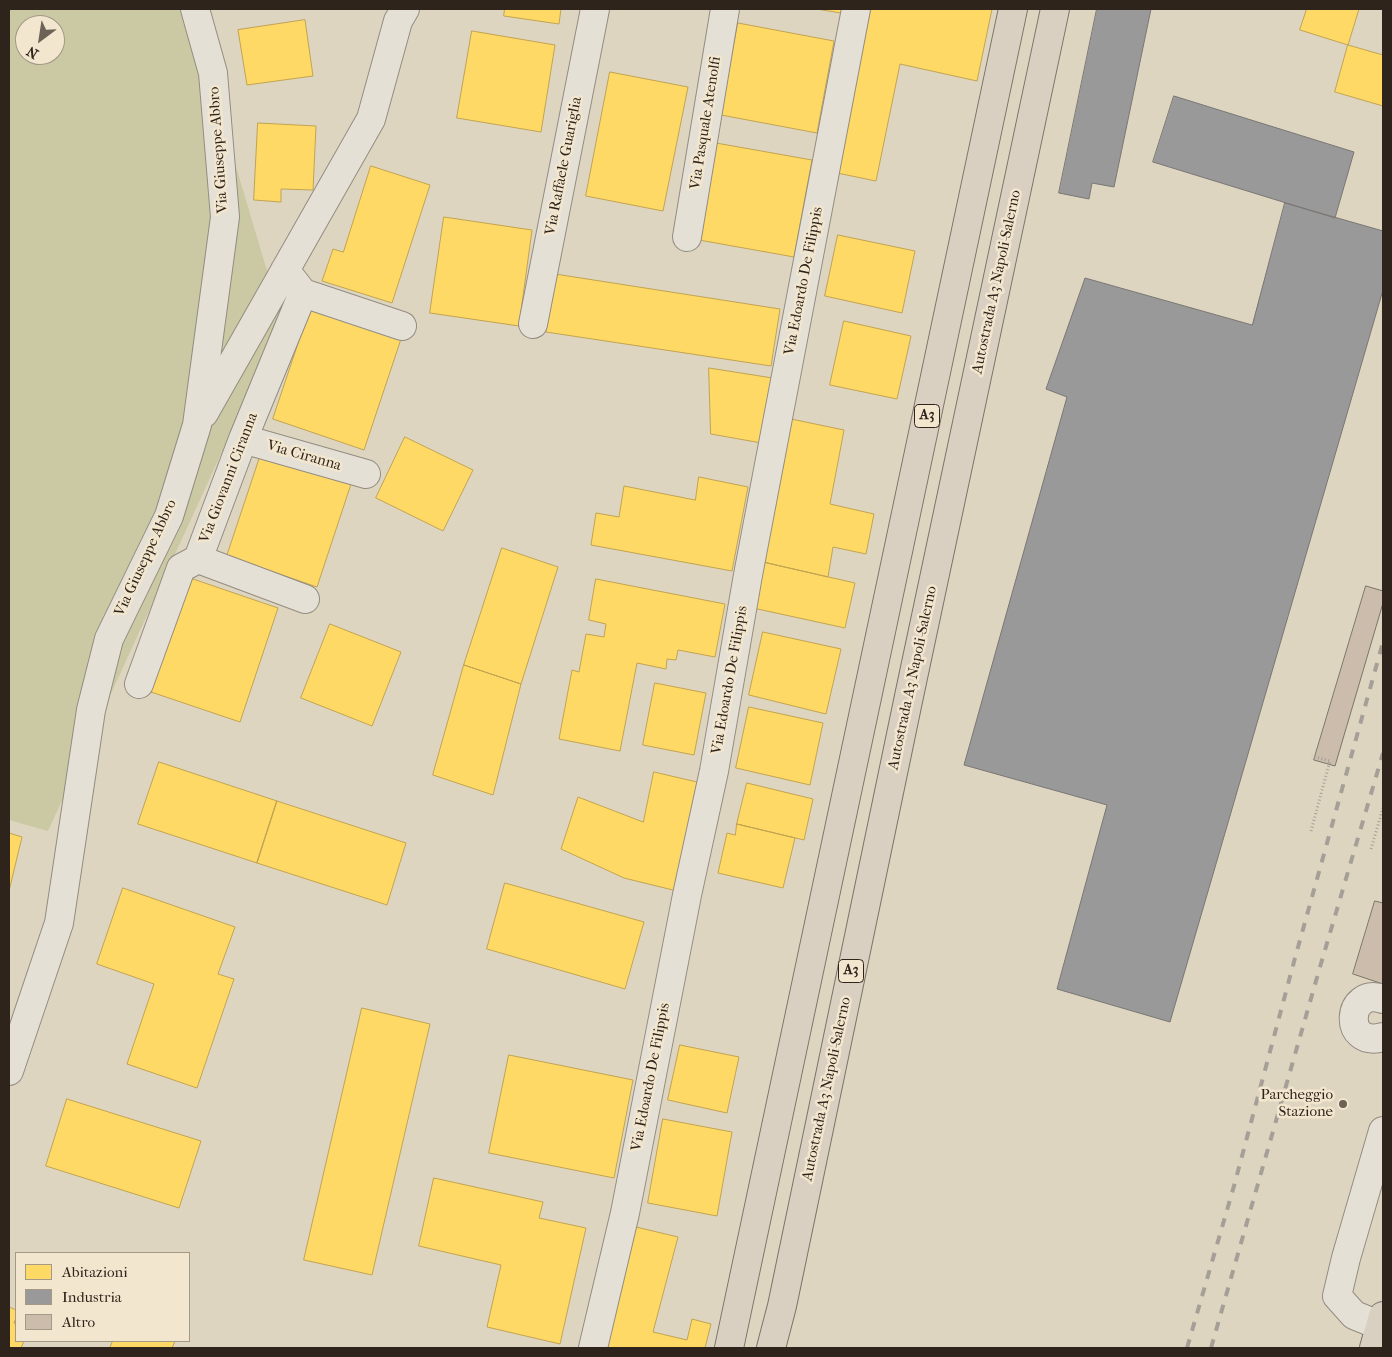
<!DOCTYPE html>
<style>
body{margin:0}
#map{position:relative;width:1392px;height:1357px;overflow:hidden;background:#ded5c0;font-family:"IM FELL French Canon",serif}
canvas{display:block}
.frame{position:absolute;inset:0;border:10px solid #2f241c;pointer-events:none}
.legend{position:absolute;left:15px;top:1252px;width:175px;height:90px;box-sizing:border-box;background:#f2e6ce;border:1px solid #a49887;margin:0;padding:6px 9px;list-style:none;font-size:15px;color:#2f241c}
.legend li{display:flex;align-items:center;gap:10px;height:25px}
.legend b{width:25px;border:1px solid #a49887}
.north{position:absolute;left:15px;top:15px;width:50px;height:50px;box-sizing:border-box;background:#f2e6ce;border:1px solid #a49887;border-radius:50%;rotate:211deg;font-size:14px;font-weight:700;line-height:20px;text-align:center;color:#2f241c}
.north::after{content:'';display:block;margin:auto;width:18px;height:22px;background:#6c6255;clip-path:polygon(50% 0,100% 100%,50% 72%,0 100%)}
</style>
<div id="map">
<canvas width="1392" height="1357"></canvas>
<div class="frame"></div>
<ul class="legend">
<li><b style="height:14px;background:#ffd966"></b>Abitazioni</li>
<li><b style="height:14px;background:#999"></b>Industria</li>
<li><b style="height:14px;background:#cbbcac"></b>Altro</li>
</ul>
<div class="north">N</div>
</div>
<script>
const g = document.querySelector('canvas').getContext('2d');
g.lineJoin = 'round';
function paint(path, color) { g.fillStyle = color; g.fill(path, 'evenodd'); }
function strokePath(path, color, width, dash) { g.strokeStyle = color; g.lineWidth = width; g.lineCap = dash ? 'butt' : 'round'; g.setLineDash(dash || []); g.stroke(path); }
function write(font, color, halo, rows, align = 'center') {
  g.font = font + ' "IM FELL French Canon",serif'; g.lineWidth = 5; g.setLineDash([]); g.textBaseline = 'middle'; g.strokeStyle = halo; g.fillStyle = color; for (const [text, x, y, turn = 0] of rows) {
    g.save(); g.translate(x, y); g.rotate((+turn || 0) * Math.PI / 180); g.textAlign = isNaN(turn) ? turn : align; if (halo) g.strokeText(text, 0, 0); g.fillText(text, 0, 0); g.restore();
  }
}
const green = new Path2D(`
 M9,9H189L282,321L48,831L9,820ZM25,25H55V55H25Z`);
const homes = new Path2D(`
 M505,9H561L559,24L504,16Z
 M817,9H844L843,13Z
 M871,9H992L977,81L900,64L876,181L837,173Z
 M1307,9H1359L1348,45L1300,30Z
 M305,20L313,76L247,85L238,30Z
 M738,23L834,41L817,133L721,115Z
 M472,31L555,45L541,132L457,118Z
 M1348,45L1383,55V106L1335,92Z
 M610,72L688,87L663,211L586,196Z
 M258,123L316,126L313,190L281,189V202L254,200Z
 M716,143L812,160L794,257L699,240Z
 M371,166L430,185L392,303L322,281L333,249L343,252Z
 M444,217L532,230L519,326L430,313Z
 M838,235L915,251L902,313L825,296Z
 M555,274L780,309L771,366L546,332Z
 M310,309L401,339L364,450L273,419Z
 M844,321L911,336L897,399L830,385Z
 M709,368L779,379L767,444L711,434Z
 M791,419L844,430L830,504L874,514L866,554L833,547L828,577L763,562Z
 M405,437L473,470L443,531L376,498Z
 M262,451L352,481L317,587L227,556Z
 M699,477L748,487L732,571L591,545L596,513L619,517L624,486L695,500Z
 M502,548L558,567L521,684L464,665Z
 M763,562L855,583L845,628L753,608Z
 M190,578L278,608L240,722L151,692Z
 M596,579L725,604L715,657L678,650L676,660L667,659L666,669L637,663L620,751L559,739L572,670L579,672L586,634L604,637L606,624L589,620Z
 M330,624L401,652L372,726L301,698Z
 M763,632L841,649L826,714L749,695Z
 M464,665L521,684L493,795L433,775Z
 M655,683L706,693L694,755L643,745Z
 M749,707L823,723L810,785L736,768Z
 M159,762L277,801L257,863L138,824Z
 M654,772L697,782L677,891L624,878L561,849L578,797L643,822Z
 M747,783L813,799L804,840L737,824Z
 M277,801L406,843L387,905L257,863Z
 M737,824L795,838L783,888L718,873L727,833L735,835Z
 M9,833L22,837L9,891Z
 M505,883L644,922L625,989L487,949Z
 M123,888L235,927L218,974L234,979L197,1088L127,1064L154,984L97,964Z
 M362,1008L430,1024L372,1275L304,1260Z
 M680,1045L739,1057L727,1113L668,1100Z
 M509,1055L633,1080L614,1178L489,1153Z
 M67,1099L201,1141L179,1208L46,1166Z
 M663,1119L732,1132L717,1216L648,1203Z
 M434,1178L543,1202L539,1218L586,1228L560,1344L487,1327L501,1265L419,1246Z
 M636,1227L678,1237L653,1332L687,1340L692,1319L711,1324L705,1348H605Z
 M9,1307L16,1310V1318L14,1323L16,1324V1341H24L21,1348H9Z
 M113,1341H175L172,1348H110Z`);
const industry = new Path2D(`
 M1097,9H1151L1114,187L1092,183L1089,199L1059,193Z
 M1174,96L1354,152L1335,218L1153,162Z
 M1285,203L1383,231V290L1170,1022L1057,989L1107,805L964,765L1067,397L1046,389L1085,278L1252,325Z`);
const building = new Path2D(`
 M1366,586L1383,591V603L1335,766L1314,760Z
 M1375,901L1383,903V984L1353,974Z`);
const path = new Path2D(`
 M1311,831L1330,761L1312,756
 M1371,849L1383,808`);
const minor = new Path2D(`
 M687,237L725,9
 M303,293L402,326
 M533,324L595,9
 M204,413L371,119L398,21L405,9
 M243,439L366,474
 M198,559L305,599
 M139,684L181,568L198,559L243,439L303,293L285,270
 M1383,999C1346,986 1342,1049 1383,1037
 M9,1071L59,923L91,710L109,639L169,516L197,425L225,217L213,73L195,9
 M1381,1326L1354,1315L1337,1296L1346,1258L1383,1131
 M593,1348L625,1213L687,895L714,771L748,575L856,9`);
const major = new Path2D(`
 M1374,1348L1383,1316`);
const highway = new Path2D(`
 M729,1348L1013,9
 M771,1348L782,1306L908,701L1055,9`);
const rail = new Path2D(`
 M1187,1348L1234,1186L1295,958L1383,642
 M1211,1348L1320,967L1383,753`);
const markers = [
 [1343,1104,5,"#6c6255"]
];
const shields = [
 [927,416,25],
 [851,971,25]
];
const shieldNames = [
 ["A3",927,416],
 ["A3",851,971]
];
const streetNames = [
 ["Via Pasquale Atenolfi",706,123,-81],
 ["Via Giuseppe Abbro",219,150,-94],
 ["Via Raffaele Guariglia",564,166,-79],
 ["Via Edoardo De Filippis",804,281,-79],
 ["Autostrada A3 Napoli-Salerno",997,282,-78],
 ["Via Ciranna",304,456,16],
 ["Via Giovanni Ciranna",229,478,-69],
 ["Via Giuseppe Abbro",146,558,-65],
 ["Autostrada A3 Napoli-Salerno",913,678,-78],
 ["Via Edoardo De Filippis",730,680,-80],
 ["Via Edoardo De Filippis",651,1077,-79],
 ["Autostrada A3 Napoli-Salerno",827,1089,-78]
];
const poiNames = [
 ["Parcheggio",1333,1095],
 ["Stazione",1333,1112]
];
paint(green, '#cac9a3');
paint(homes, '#ffd966');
strokePath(homes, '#c1a350', 1);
paint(industry, '#999');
strokePath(industry, '#797674', 1);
paint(building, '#cbbcac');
strokePath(building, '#7a7469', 1);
strokePath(minor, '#938c80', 30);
strokePath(major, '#7a7469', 30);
strokePath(highway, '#7a7469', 30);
strokePath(path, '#a59f97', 3, [1, 2.5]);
strokePath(minor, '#e5e0d6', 28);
strokePath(major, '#d9d0c1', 28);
strokePath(highway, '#d9d0c1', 28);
strokePath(rail, '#a59f97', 4, [9, 9]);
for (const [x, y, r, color] of markers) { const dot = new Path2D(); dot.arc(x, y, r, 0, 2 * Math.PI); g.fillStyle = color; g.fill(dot); strokePath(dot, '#f2e6ce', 2); }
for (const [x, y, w] of shields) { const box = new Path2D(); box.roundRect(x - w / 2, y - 11.5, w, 23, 4); g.fillStyle = '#f2e6ce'; g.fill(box); strokePath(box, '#2f241c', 1); }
write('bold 14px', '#2f241c', null, shieldNames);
write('15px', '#2f241c', '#f2e6ce', streetNames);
write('15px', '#2f241c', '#f2e6ce', poiNames, 'right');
</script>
